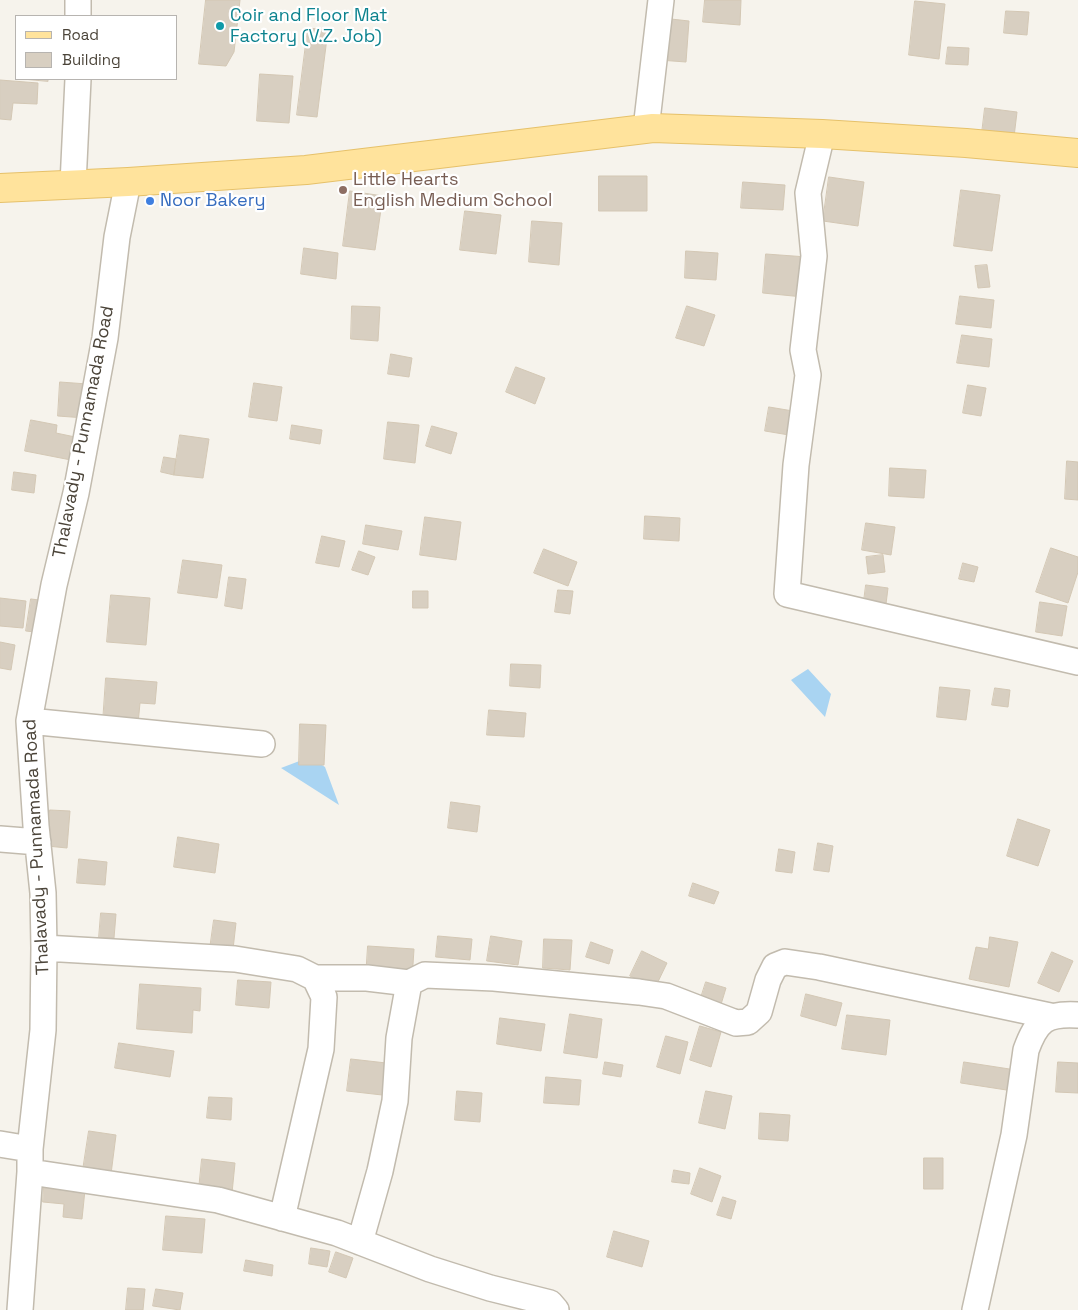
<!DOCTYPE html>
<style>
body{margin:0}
#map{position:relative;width:1078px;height:1310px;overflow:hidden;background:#f6f3ec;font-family:"Space Grotesk",sans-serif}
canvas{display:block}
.legend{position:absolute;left:15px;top:15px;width:162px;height:65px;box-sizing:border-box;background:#fff;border:1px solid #b7b4b0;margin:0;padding:6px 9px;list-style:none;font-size:15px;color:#4b4439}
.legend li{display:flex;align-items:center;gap:10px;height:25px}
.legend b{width:25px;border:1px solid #b7b4b0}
</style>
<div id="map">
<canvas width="1078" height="1310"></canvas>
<ul class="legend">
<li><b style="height:6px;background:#ffe39c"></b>Road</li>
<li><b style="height:14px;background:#d8cfc1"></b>Building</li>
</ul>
</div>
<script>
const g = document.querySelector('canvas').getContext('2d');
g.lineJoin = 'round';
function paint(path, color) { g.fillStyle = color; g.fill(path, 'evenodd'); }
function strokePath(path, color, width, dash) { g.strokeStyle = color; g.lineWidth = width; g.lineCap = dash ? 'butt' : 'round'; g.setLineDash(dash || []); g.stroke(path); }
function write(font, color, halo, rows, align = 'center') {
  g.font = font + ' "Space Grotesk",sans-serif'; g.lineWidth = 4.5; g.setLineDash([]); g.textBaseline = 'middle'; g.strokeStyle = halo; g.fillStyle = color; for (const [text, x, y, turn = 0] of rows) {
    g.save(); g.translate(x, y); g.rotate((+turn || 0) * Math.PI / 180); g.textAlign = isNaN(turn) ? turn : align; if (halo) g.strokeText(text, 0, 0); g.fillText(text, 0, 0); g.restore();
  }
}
const water = new Path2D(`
 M808,669L831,694L825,717L791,680Z
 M310,757L325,767L339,805L281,768Z`);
const building = new Path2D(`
 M206,0H240L234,52L226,66L199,64Z
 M705,0H741L740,25L703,22Z
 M915,1L945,4L939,59L909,55Z
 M1006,11L1029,12L1027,35L1004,33Z
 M662,18L689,21L686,62L659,60Z
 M308,28L328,30L317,117L297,115Z
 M948,47L969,48L968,65L946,64Z
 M260,74L293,76L289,123L257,121Z
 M23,79H48V81Z
 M0,80L38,83L37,104L13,103L11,120L0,119Z
 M985,108L1017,112L1014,137L982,133Z
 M599,176H647V211H599Z
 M829,177L864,182L858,226L823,221Z
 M743,182L785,185L783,210L741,208Z
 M961,190L1000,195L992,251L954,246Z
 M350,191L383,196L375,250L343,246Z
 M465,211L501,215L496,254L460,250Z
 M532,221L562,223L559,265L529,262Z
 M304,248L338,253L336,279L301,274Z
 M686,251L718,253L716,280L685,278Z
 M766,254L807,257L803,297L763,293Z
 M987,265L990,287L978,288L975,266Z
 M960,296L994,300L991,328L956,324Z
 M352,306L380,307L378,341L351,339Z
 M687,306L715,315L704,346L676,338Z
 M962,335L992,339L989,367L957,363Z
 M391,354L412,358L409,377L388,374Z
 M516,367L545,378L535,404L506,392Z
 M60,382L87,384L85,418L58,416Z
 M254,383L282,387L277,421L249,417Z
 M968,385L986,388L981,416L963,413Z
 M769,407L793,411L789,435L765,431Z
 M31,420L57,425L56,433L80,438L76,461L25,451Z
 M388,422L419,425L415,463L384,459Z
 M292,425L322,430L320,444L290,439Z
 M432,426L457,433L451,454L426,446Z
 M180,435L209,439L203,478L174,475Z
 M164,457L176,459L174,475L161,472Z
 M1067,461L1078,462V500L1065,499Z
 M890,468L926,470L924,498L889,496Z
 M14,472L36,475L34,493L12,490Z
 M645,516L680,518L679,541L644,539Z
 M425,517L461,522L456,560L420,555Z
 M866,523L895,527L891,555L862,550Z
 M366,525L402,531L398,550L363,544Z
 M322,536L345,541L339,567L316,563Z
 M1051,548L1078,557V572L1068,603L1036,592Z
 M544,549L577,562L568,586L534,573Z
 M359,551L375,557L368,575L352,570Z
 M883,555L885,572L868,574L866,557Z
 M183,560L222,565L217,598L178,593Z
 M963,563L978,567L974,582L959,579Z
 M229,577L246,579L242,609L225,606Z
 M866,585L888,588L885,612L863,609Z
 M558,590L573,591L570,614L555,612Z
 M413,591H428V608H413Z
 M111,595L150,598L146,645L107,642Z
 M0,598L26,601L23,628L0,626Z
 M31,599L47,601L42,633L26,631Z
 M1040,602L1067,606L1062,636L1036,632Z
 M0,642L15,645L11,670L0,668Z
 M511,664L541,665L540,688L510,686Z
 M106,678L157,682L155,704L140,703L138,724L103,722Z
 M940,687L970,690L966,720L937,717Z
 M995,688L1010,690L1008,707L992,705Z
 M489,710L526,713L524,737L487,735Z
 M300,724L326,725L324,765H299Z
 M451,802L480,806L477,832L448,828Z
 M50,810L70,811L67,848L47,846Z
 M1018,819L1050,830L1038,866L1007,856Z
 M178,837L219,844L215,873L174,867Z
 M818,843L833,846L829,872L814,870Z
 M779,849L795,852L792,873L776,871Z
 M79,859L107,862L105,885L77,883Z
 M693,883L719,892L714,904L689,896Z
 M101,913L116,914L114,938H99Z
 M214,920L236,923L232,958L209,956Z
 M438,936L472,939L470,960L436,957Z
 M491,936L522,941L518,965L487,961Z
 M990,937L1018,942L1009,987L969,979L976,947L988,949Z
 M544,939L572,940L570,970L543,968Z
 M591,942L613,950L609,964L586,957Z
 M368,946L414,949L412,980L366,977Z
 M642,951L667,963L655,988L630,976Z
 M1052,952L1073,961L1059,992L1038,983Z
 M238,980L271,982L269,1008L236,1005Z
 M706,982L726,988L719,1011L699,1004Z
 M140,984L201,988L200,1011L193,1010L192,1033L137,1029Z
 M806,994L842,1003L836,1026L801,1016Z
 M570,1014L602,1019L597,1058L564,1053Z
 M847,1015L890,1020L886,1055L842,1049Z
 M500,1018L545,1024L541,1051L497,1044Z
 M700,1026L721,1032L711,1067L690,1060Z
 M666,1036L688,1042L680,1074L657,1067Z
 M119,1043L174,1051L170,1077L115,1068Z
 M351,1059L395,1064L391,1096L347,1091Z
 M605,1062L623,1065L621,1077L603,1074Z
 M964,1062L1016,1070L1013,1091L961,1083Z
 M1058,1062L1078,1063V1093L1056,1092Z
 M546,1077L581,1080L579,1105L544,1103Z
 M457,1091L482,1093L480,1122L455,1120Z
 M706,1091L732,1096L725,1129L699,1123Z
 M209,1097L232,1098L231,1120L207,1118Z
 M760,1113L790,1115L788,1141L759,1139Z
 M89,1131L116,1135L111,1174L83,1170Z
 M924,1158H943V1189H924Z
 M202,1159L235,1163L232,1193L199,1189Z
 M700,1168L721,1176L712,1202L691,1194Z
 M674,1170L690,1173L689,1184L672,1182Z
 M44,1186L85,1190L82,1219L63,1217L64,1204L43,1202Z
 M723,1197L736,1201L731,1219L717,1215Z
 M166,1216L205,1219L202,1253L163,1250Z
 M614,1231L649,1241L642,1267L607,1257Z
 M311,1248L330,1251L327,1267L309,1264Z
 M336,1252L353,1258L346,1278L329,1272Z
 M246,1260L273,1265L272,1276L244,1271Z
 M128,1288L145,1289L143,1310H126Z
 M156,1289L183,1293L180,1310L153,1306Z`);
const minor = new Path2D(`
 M78,0V16
 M646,129L661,0
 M822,134L808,193L814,256L803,350L808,375L796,465L787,594L1078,662
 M73,184L78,79
 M29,721L262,744
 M0,839L38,842
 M44,948L235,959L297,969L315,978L324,997L321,1049L282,1218
 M315,978H367L409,983L425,975L494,978L639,992L666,996L736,1023L748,1022L759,1012L768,980L775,966L785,962L819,967L1050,1016
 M0,1144L30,1149
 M30,1172L218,1200L337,1233L430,1269L490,1288L550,1303L556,1310
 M360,1242L380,1171L395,1101L399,1038L409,983
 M20,1310L30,1172V1149L43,1030L44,948L43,893L36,826L29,721L54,585L76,493L105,338L117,237L128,182
 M975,1310L1014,1135L1026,1050C1037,1020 1046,1013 1078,1015`);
const major = new Path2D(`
 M0,188L128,182L306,170L653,128L822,134L966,143L1078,153`);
const markers = [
 [220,26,5,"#0f9aa8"],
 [343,190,5,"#8d6e63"],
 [150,201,5,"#3f7fe0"]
];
const cultureNames = [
 ["Coir and Floor Mat",230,16],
 ["Factory (V.Z. Job)",230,37]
];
const educationNames = [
 ["Little Hearts",353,180],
 ["English Medium School",353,201]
];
const shopNames = [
 ["Noor Bakery",160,201]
];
const streetNames = [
 ["Thalavady - Punnamada Road",84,432,-79],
 ["Thalavady - Punnamada Road",37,847,-93]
];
paint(water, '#a9d4f2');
paint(building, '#d8cfc1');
strokePath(building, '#d3c7b4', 1);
strokePath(minor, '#c2bbae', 28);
strokePath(major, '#e6c16a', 30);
strokePath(minor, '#fff', 25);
strokePath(major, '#ffe39c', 28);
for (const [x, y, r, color] of markers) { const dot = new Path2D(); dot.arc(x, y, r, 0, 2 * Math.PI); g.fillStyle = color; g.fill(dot); strokePath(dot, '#fff', 2); }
write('18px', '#0d838f', '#fff', cultureNames, 'left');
write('18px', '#785e54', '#fff', educationNames, 'left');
write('18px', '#366cbe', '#fff', shopNames, 'left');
write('18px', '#4b4439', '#fff', streetNames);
</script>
